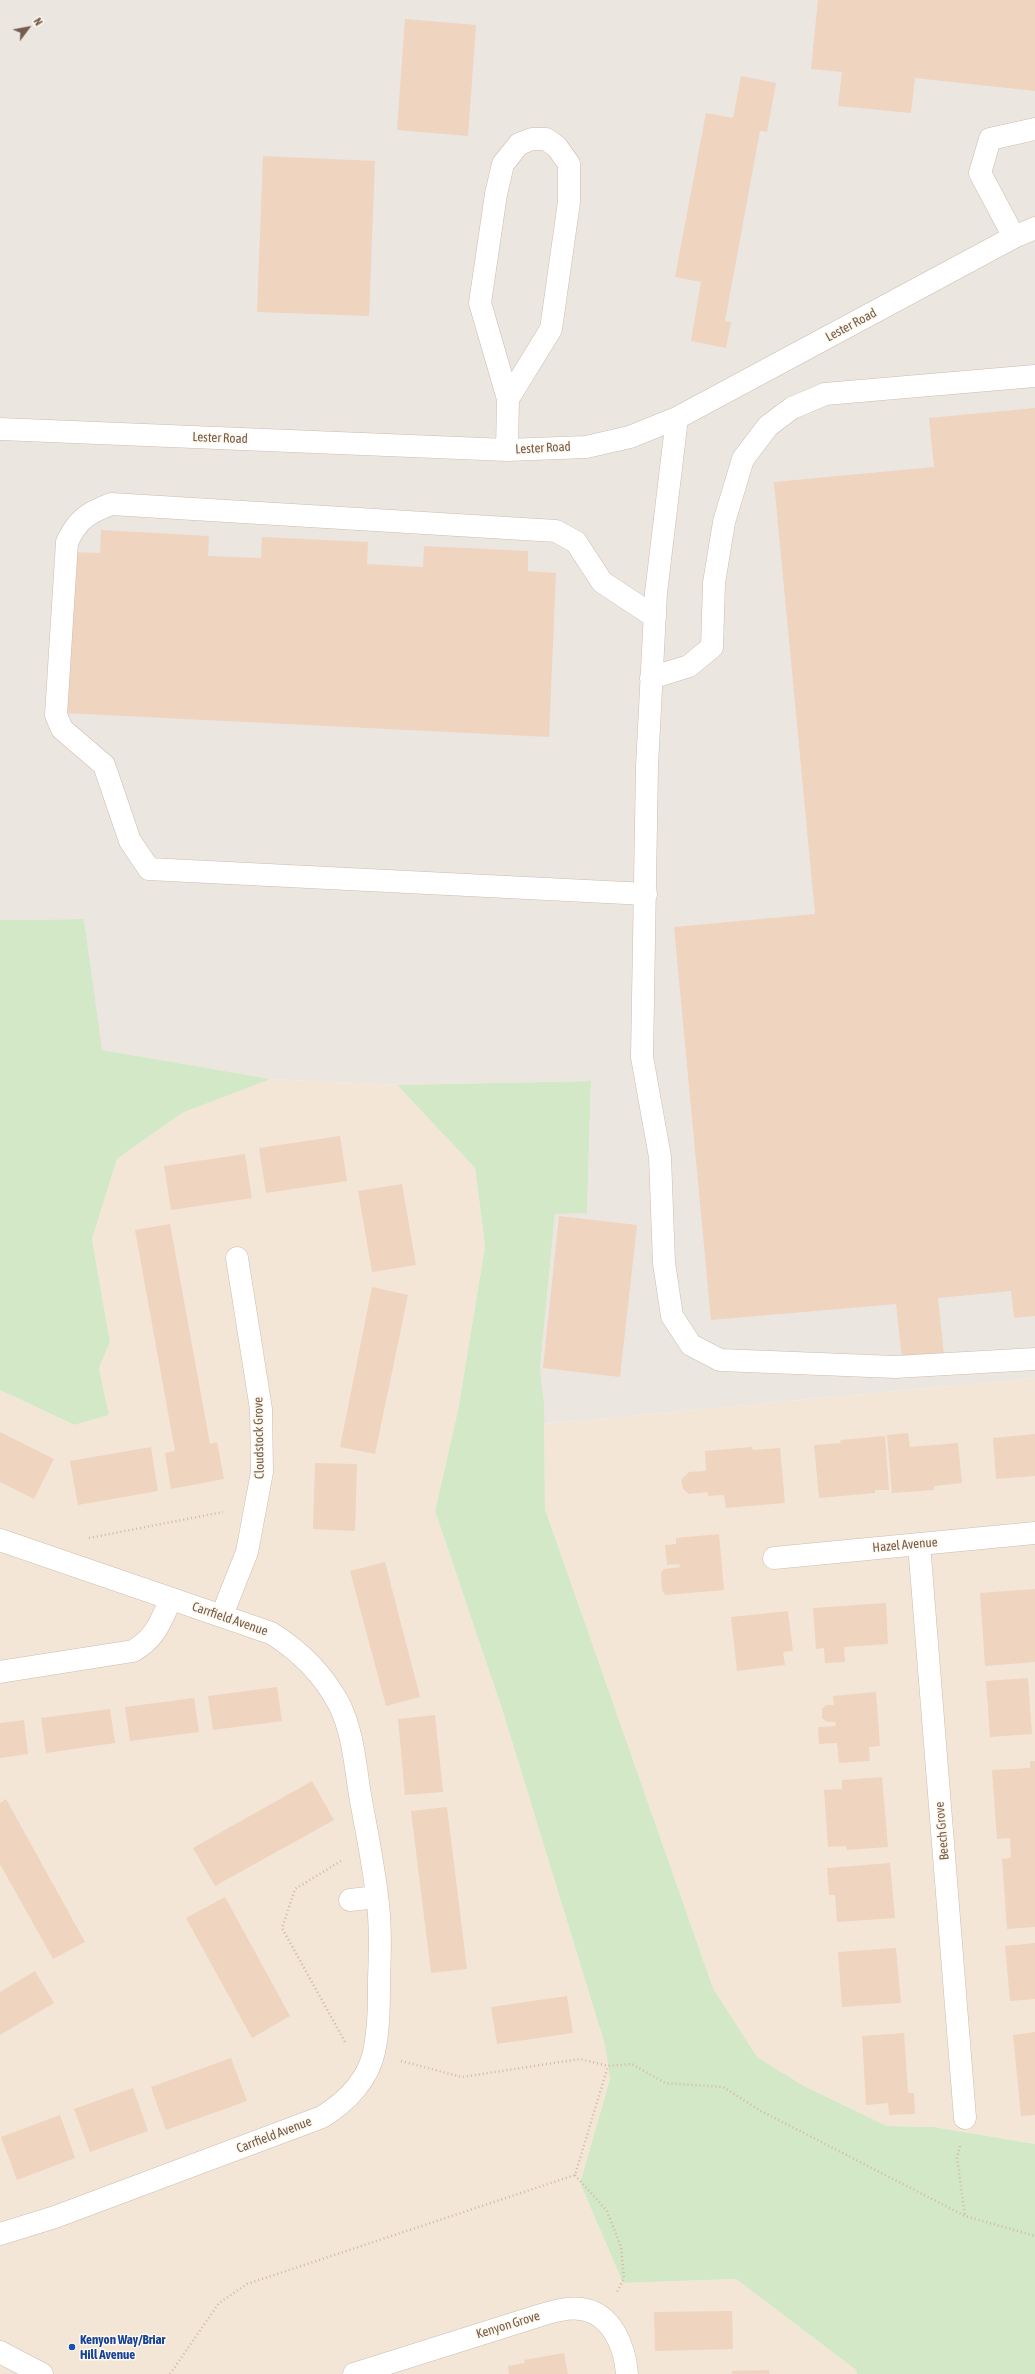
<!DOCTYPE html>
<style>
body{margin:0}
#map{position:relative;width:1035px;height:2374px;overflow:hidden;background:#fbf4e7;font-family:"Asap Condensed",sans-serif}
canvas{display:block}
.north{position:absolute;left:8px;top:8px;width:40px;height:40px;-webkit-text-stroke:3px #fef8ed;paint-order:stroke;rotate:58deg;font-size:11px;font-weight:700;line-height:16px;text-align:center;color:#745c4d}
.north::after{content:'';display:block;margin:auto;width:14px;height:18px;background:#745c4d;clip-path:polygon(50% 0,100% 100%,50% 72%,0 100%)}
</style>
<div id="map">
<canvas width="1035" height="2374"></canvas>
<div class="north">N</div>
</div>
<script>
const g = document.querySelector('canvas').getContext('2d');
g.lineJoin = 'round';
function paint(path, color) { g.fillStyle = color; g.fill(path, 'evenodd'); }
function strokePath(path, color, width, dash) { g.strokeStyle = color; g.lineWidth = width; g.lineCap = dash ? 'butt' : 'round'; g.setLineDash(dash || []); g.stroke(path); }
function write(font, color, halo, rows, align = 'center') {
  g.font = font + ' "Asap Condensed",sans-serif'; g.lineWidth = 3; g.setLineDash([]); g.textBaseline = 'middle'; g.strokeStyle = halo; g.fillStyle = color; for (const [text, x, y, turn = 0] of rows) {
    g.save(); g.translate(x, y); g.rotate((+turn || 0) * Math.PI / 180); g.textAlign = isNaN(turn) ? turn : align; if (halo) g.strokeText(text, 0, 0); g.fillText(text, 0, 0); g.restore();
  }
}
const residential = new Path2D(`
 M271,1079L397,1085L475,1168L485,1246L458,1410L435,1511L503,1712L605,2045L610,2079L580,2183L623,2283L736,2279L856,2370L857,2374H0V1390L73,1425L109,1415L99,1368L110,1342L92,1239L117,1159L182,1113Z
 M1035,1378V2144L934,2127L887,2126L804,2086L757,2057L713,1988L545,1509L544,1424Z`);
const industrial = new Path2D(`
 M0,0H1035V1378L544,1424L540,1368L555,1213H587L591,1081L397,1085L271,1079L101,1050L84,919L0,920Z`);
const green = new Path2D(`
 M84,919L102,1050L271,1079L182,1113L117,1159L92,1239L110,1342L99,1368L109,1415L74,1425L0,1390V920Z
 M591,1081L587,1213L555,1214L540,1368L544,1405L545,1509L713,1988L757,2057L804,2086L887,2126L934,2127L1035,2144V2374H857L856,2370L736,2279L623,2283L580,2183L610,2079L605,2045L503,1712L435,1511L458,1410L485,1246L475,1168L397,1085Z`);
const building = new Path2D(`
 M818,0H1035V91L915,78L911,113L838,106L842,72L811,69Z
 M405,19L476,25L468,136L397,130Z
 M741,76L776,83L767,132L760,131L725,321L731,322L726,348L691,341L701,282L675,277L706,113L733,118Z
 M263,156L375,161L369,316L257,312Z
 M1035,408V1316L1014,1318L1011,1291L938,1298L944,1355L902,1359L896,1304L711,1320L674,927L815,914L774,482L934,467L929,418Z
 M101,530L209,536L208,556L261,558L262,537L368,542L367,564L423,567L424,546L528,551V571L556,573L549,737L64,713L72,552L100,553Z
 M340,1136L347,1181L266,1193L259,1148Z
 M245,1154L252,1198L171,1210L164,1166Z
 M402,1184L416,1265L372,1272L358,1191Z
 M559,1216L637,1225L620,1377L543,1368Z
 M170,1224L210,1444L217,1442L224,1479L171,1489L165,1453L175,1451L135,1230Z
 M372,1287L408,1295L375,1454L340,1447Z
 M0,1432L54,1459L34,1499L0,1482Z
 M908,1433L910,1447L958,1443L962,1483L934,1486V1490L892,1493L887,1435Z
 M1035,1434V1476L996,1479L993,1438Z
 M885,1436L889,1490H875V1493L819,1498L814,1445L841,1443L840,1440Z
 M151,1447L158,1491L78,1505L70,1461Z
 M752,1447L753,1450L780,1448L785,1503L726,1508L724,1495L708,1496V1492L689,1494L683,1489L681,1480L689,1472L706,1471L705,1451Z
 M315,1463L357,1464L355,1531L313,1529Z
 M719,1534L724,1590L666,1595L662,1591L661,1573L664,1569L680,1567L679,1564L667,1565L665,1545L676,1544V1538Z
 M385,1562L420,1697L386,1706L350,1571Z
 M1035,1589V1662L985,1666L980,1593Z
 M886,1603L888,1644L844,1647L845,1662L825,1663L824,1648L816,1649L813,1608Z
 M788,1611L793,1651L783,1652L785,1665L737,1671L731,1617Z
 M1028,1678L1032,1734L990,1737L986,1681Z
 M277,1687L282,1721L213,1730L208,1696Z
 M876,1692L880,1746L869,1747L870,1761L839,1763L837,1743L819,1744L818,1727L836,1726L835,1722H827L822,1718V1709L826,1705H834L833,1696Z
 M194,1698L199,1732L130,1741L125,1707Z
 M110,1709L115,1743L46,1753L41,1718Z
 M435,1715L443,1792L405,1795L398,1719Z
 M24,1720L28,1754L0,1758V1723Z
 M1030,1761H1035V1927L1007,1929L1002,1859L1011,1858L1010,1838L997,1839L992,1770L1030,1768Z
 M882,1777L888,1847L847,1850L846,1846L828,1847L824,1790L842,1789V1780Z
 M312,1781L334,1820L215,1886L193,1848Z
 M6,1799L85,1942L53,1959L0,1864V1803Z
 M447,1807L467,1969L431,1973L411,1811Z
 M890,1863L895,1918L837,1922L835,1895H829L827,1868Z
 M225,1897L290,2016L252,2038L186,1918Z
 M1035,1943V1999L1010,2001L1005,1946Z
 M896,1948L901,2003L842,2007L838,1952Z
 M35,1971L54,2003L0,2035V1992Z
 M567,1996L573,2033L497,2044L491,2007Z
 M1035,2032V2115L1021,2116L1013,2035Z
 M904,2033L908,2093H914L915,2114L889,2115L888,2103L866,2105L862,2036Z
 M231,2058L247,2101L166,2130L151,2087Z
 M133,2088L148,2131L90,2152L74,2109Z
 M60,2115L75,2158L17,2180L1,2137Z
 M732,2311L733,2349L655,2351L654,2312Z
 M564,2353L568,2374H509L508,2366L525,2363L524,2360Z
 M769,2370V2374H732V2371Z`);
const path = new Path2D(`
 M89,1538L223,1512
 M341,1861L295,1889L282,1928L345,2042
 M401,2061L462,2077L580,2059L608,2066L632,2064L665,2083L723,2087L761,2111L965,2216L1035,2236
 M960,2146L957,2158L965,2216
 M575,2175L607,2211L621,2247L624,2278L617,2292
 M170,2374L219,2303L247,2284L575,2175L608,2066`);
const minor = new Path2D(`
 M1014,237L980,173L990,139L1035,129
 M677,418L656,593L647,766L642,1057L660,1157L664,1263L672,1316L691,1345L720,1360L895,1367L1035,1359
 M0,429L507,450L586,447L630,437L677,418L1014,237L1035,228
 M507,450L508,399L480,303L496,194L503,164L519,144L532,139H546L557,147L569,164V202L551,329L508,399
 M651,678L689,666L712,647L714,583L724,522L743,459L768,426L792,408L825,394L1035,376
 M646,894L149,869L130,841L104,765L62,729L56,715L67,542C78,519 88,513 111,504L556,531L576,542L602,582L655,617
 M0,1540L271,1633C300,1651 323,1674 339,1704C353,1732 355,1764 360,1795C366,1828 373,1862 377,1896C381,1924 380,1953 379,1980C379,2004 379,2029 374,2052C368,2080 346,2102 322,2117L55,2217L0,2234
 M919,1544L965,2118
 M774,1558L1035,1533
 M222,1615L247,1552L262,1472L261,1409L237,1258
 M0,1672L133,1651C156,1638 160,1622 171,1599
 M350,1900L377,1897
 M0,2352L42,2374
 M354,2374L538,2316C551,2312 567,2307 581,2309C612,2313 625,2347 627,2374`);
const markers = [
 [72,2347,4,"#1a4fb4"]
];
const streetNames = [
 ["Lester Road",851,325,-28],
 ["Lester Road",220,438,2],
 ["Lester Road",543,448,-3],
 ["Cloudstock Grove",259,1438,-91],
 ["Hazel Avenue",905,1545,-5],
 ["Carrfield Avenue",230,1619,19],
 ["Beech Grove",942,1831,-95],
 ["Carrfield Avenue",274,2135,-21],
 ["Kenyon Grove",508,2325,-17]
];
const transitNames = [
 ["Kenyon Way/Briar",80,2340],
 ["Hill Avenue",80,2355]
];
paint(residential, '#f3e6d6');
paint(industrial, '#ece6e0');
paint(green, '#d3e8c6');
paint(building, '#efd4c0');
strokePath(minor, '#cdbcae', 23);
strokePath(path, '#d4b8a3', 2.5, [1, 3]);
strokePath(minor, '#fff', 22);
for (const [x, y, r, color] of markers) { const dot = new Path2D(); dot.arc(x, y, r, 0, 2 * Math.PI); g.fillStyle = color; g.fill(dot); strokePath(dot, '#fef8ed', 1.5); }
write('13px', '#745c4d', '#fef8ed', streetNames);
write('bold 13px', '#164399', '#fef8ed', transitNames, 'left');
</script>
